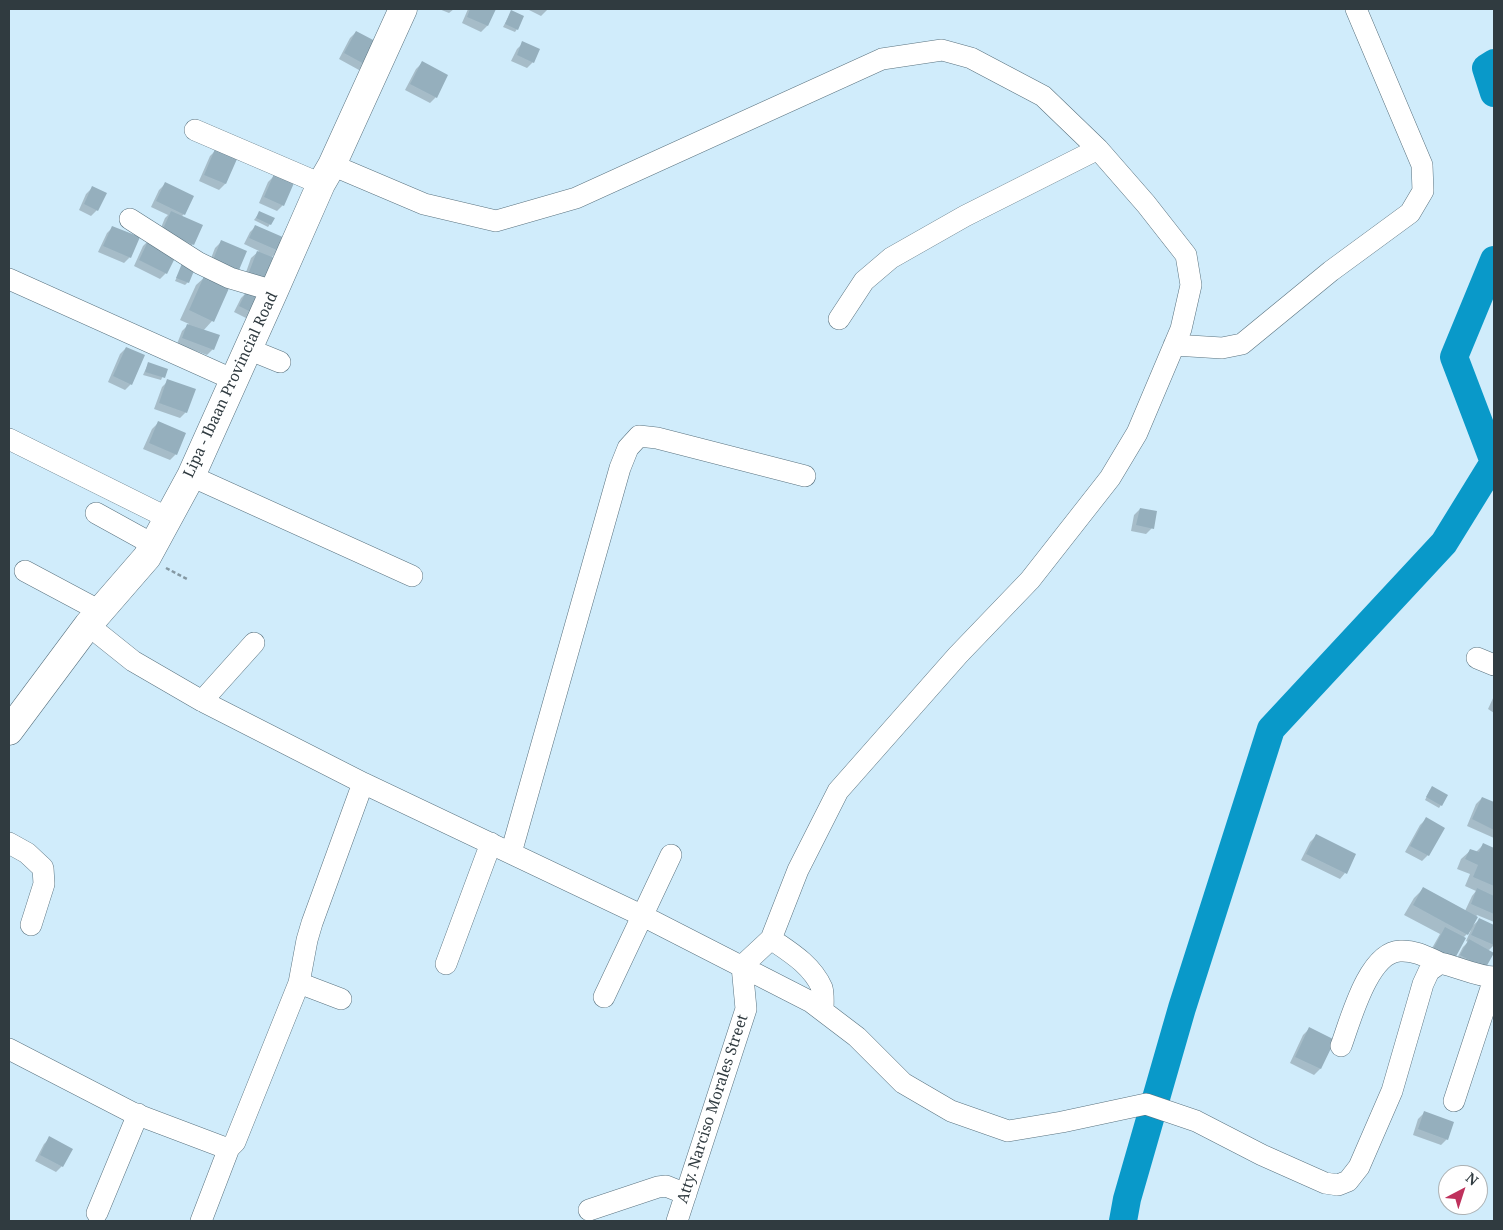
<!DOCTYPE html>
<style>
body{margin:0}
#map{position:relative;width:1503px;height:1230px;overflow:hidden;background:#d0ecfb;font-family:"Noto Serif",serif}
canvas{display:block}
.frame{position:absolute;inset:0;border:10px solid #303b40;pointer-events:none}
.north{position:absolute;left:1438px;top:1165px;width:50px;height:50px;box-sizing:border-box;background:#fff;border:1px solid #acb1b3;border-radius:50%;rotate:40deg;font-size:14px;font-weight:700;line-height:20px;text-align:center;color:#303b40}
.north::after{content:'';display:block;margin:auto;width:18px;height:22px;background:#bf315c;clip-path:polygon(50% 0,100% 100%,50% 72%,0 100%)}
</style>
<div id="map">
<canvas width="1503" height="1230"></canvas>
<div class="frame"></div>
<div class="north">N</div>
</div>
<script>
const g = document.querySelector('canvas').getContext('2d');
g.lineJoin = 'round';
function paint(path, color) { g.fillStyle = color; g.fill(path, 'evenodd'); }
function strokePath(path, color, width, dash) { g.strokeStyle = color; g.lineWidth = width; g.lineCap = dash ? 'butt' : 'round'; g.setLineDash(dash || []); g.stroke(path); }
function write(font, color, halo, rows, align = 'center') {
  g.font = font + ' "Noto Serif",serif'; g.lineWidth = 4; g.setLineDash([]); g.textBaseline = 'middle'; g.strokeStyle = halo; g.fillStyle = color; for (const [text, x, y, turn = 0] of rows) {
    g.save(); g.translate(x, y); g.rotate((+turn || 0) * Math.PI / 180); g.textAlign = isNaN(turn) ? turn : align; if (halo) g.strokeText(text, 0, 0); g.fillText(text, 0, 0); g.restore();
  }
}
const shadow = new Path2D(`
 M439,9H454L449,13Z
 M468,9H494L487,26L481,32L462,23Z
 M527,9H548L541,16Z
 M511,12L517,29L515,32L503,27Z
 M356,32L365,64L359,70L339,59L350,38Z
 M523,43L533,62L527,68L511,61L517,49Z
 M422,63L436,97L430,103L405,90L416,69Z
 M216,150L236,159L225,184L219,190L199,181L210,156Z
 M274,176L283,205L277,211L259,203L268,182Z
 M165,184L184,214L181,217L193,244L187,250L157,237L165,218L168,215L151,207L159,190Z
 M92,188L97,210L91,216L79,210L86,194Z
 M260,212L270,224L268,227L254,220Z
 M256,226L278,251L271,258L267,287L244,278L251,258L259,251L244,244L250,232Z
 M113,227L130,257L124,263L98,252L107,233Z
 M149,240L166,273L160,279L134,266L143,246Z
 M221,242L238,269L208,266L215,248Z
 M184,262L188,282L185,285L175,281Z
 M206,276L229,286L212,321L203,331L213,349L207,355L177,344L182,331L189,324L180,320L196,285Z
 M247,292L263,299L250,320L234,312L241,298Z
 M126,348L131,384L125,390L108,382L120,354Z
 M148,364L166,369L161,380L143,375Z
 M168,381L186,412L180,418L154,409L162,387Z
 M158,423L176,454L170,460L143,449L152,429Z
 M1140,509L1152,528L1146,534L1131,531L1134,515Z
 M1494,696V713L1488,709Z
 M1430,790L1441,805L1439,808L1425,800Z
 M1482,798L1494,804V838L1467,826L1476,804Z
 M1426,819L1443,828L1428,855L1422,861L1405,852L1420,825Z
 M1316,836L1345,873L1340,879L1301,860L1310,842Z
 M1483,845L1493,849L1494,847V922L1477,915L1470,928L1479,920L1494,927V945L1488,951L1484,969L1455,962L1463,947L1468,942L1466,941L1471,930L1463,938L1427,957L1440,934L1404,915L1414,898L1423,889L1465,911L1472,896L1476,891L1465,886L1470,874L1457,869L1461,859L1471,850L1476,852Z
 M1309,1029L1333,1041L1320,1069L1314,1075L1290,1063L1303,1035Z
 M1424,1113L1447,1139L1441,1145L1413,1135L1418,1119Z
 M50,1138L62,1166L56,1172L35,1161L44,1144Z`);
const river = new Path2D(`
 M1494,63L1486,68L1494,93
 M1123,1221L1127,1199L1182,1008L1271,729L1444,543L1494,462L1454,357L1494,260`);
const building = new Path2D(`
 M470,9H496L488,26L467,17Z
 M511,10L524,16L518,30L505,24Z
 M356,31L377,42L366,65L344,53Z
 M522,41L540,49L534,63L517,55Z
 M422,61L448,75L437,98L410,84Z
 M215,149L237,159L226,184L204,175Z
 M274,174L294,183L284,206L264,197Z
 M165,182L194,196L185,215L156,201Z
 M92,186L107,193L98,211L84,204Z
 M171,211L203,225L194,245L162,231Z
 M259,211L275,218L271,225L256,218Z
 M255,225L285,238L279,251L249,238Z
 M112,226L140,237L131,258L103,246Z
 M149,239L178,252L167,274L139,260Z
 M221,240L247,251L239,270L213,260Z
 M257,251L282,261L274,282L249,272Z
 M183,261L196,266L189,283L176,278Z
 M205,274L230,286L214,322L189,310Z
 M247,290L265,298L257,315L239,306Z
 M187,324L220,335L214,350L182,338Z
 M126,347L145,355L132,385L113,376Z
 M148,362L168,369L165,378L145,372Z
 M167,379L196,389L187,413L159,403Z
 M158,421L186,433L177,455L149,443Z
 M1140,508L1157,511L1154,529L1136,525Z
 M1432,786L1448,795L1442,806L1426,797Z
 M1482,797L1494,802V830L1472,819Z
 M1426,817L1445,828L1429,856L1410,846Z
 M1316,834L1356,854L1347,874L1306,854Z
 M1483,843L1494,848V886L1473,877L1478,865L1465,859L1470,849L1479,852Z
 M1423,887L1478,917L1468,935L1413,905Z
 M1477,888L1494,896V914L1471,904Z
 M1479,918L1494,925V945L1471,935Z
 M1445,927L1466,938L1453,962L1432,951Z
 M1469,939L1494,953L1485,969L1460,955Z
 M1309,1027L1335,1040L1321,1069L1295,1057Z
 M1424,1111L1454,1122L1448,1140L1418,1129Z
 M49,1136L73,1149L63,1167L40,1155Z`);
const path = new Path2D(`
 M166,568L187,579`);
const minor = new Path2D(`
 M195,130L321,184
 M332,165L424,204L496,221L576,198L882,59L942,50L971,58L1043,96L1098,149L1146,204L1186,255L1191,285L1181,329L1137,433L1110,478L1030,580L958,655L838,791L798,870L771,939L742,966
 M130,219L199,263L230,278L274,291
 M9,279L234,380
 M839,319L864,281L891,258L965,216L1098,149
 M1174,345L1222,348L1242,344L1331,271L1410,213L1423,191L1422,165L1356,9
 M248,349L280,362
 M9,439L168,518
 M191,476L412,576
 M96,513L154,545
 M25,571L100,611
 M88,625L133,661L202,701L363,783L643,916L811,1002L857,1037L903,1083L951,1111L1008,1131L1062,1122L1146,1104L1196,1121L1262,1155L1325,1183L1338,1185L1348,1181L1359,1167L1392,1091L1423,984L1429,971L1440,963C1459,967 1475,976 1494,977
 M1477,658L1494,665
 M202,701L254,643
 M9,843L27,853L43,868L44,884L31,925
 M511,853L620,468L628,448L639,436L657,438L805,476
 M771,939C790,952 812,965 822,988C824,994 823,1004 823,1011
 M446,964L491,843
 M299,983L341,999
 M604,997L671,855
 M1341,1046C1350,1022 1368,952 1400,951C1415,950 1427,957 1440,963
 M9,1049L133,1113L223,1147L229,1148L235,1142L299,983L307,940L312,923L363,783
 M1454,1101L1494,979
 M589,1210L658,1187L666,1186L686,1194
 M97,1213L138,1114
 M201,1221L229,1148
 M677,1221L746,1009L742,966`);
const major = new Path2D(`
 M9,731L88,625L147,557L191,476L274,291L321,184L332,165L403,9`);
const streetNames = [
 ["Lipa - Ibaan Provincial Road",231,385,-65],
 ["Atty. Narciso Morales Street",713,1109,-72]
];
paint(shadow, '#0003');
strokePath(river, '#0999c9', 28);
paint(building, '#95afbd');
strokePath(minor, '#59727f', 22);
strokePath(major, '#59727f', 29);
strokePath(path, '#8498a2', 2.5, [4, 2.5]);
strokePath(minor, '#fff', 21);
strokePath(major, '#fff', 28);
write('15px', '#303b40', '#fff', streetNames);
</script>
